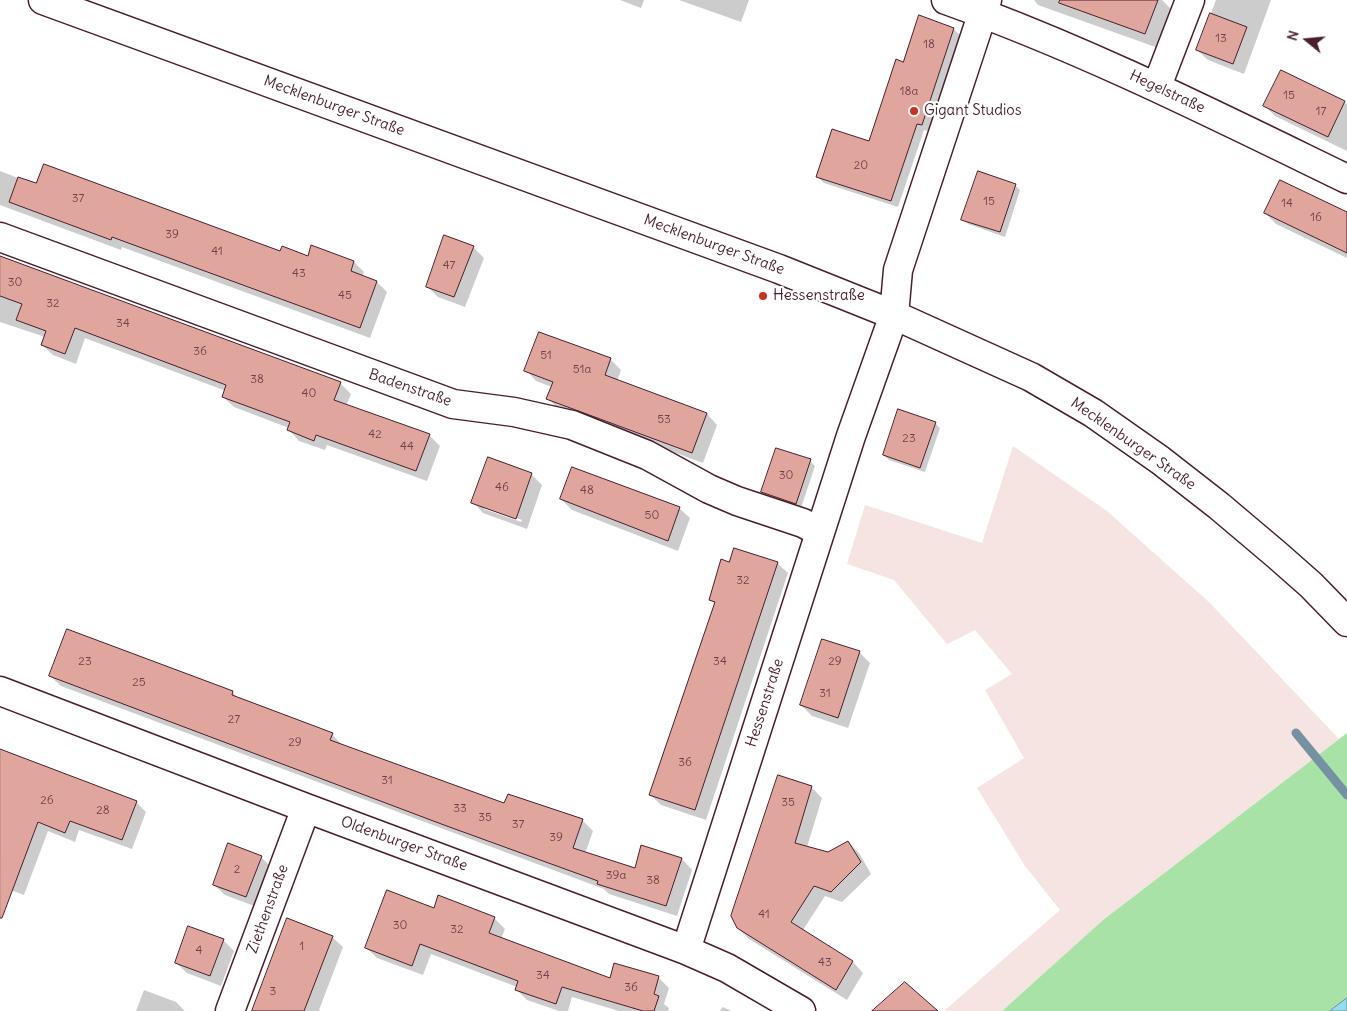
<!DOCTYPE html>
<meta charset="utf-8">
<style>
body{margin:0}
#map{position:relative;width:1347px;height:1011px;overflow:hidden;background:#fff;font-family:Delius,sans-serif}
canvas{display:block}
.north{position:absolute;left:1282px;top:15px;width:50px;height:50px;-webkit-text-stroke:4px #fff;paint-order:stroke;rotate:287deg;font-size:14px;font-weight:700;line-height:20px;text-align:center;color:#4a1f2b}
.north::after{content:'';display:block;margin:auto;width:18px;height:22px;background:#4a1f2b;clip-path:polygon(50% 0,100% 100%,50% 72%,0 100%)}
</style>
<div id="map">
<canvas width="1347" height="1011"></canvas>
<div class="north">N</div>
</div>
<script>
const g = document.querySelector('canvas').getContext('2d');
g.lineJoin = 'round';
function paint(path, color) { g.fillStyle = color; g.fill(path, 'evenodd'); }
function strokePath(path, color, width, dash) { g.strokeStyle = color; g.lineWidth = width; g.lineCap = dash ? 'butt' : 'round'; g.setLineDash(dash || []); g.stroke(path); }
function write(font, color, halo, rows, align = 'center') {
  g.font = font + ' Delius,sans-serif'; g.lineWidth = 4.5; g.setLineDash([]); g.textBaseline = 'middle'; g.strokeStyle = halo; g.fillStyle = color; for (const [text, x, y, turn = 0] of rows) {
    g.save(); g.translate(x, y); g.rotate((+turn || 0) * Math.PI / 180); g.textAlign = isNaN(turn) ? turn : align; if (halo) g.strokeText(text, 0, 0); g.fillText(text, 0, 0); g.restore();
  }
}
const built = new Path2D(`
 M1013,446L1107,511L1210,603L1339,739L1103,920L1002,1011H944L1060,910L1025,866L977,788L1024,758L985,690L1012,674L975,630L947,644L894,580L847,564L865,505L982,543Z`);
const green = new Path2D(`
 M1347,733V1011H1002L1103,920Z`);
const water = new Path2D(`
 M1347,998V1011H1330Z`);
const shadow = new Path2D(`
 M620,0H644L641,8Z
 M679,0H749L741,22Z
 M1034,0H1162L1174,12L1161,49L1038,5Z
 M1216,0H1271L1244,74L1208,60L1197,50Z
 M953,29L960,35L928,131L924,130L898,207L824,183L817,176L870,143L904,63Z
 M1282,71L1347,104V151L1275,116L1265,106Z
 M0,171L36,185L281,253L354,262L364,272L362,277L377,282L387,292L370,338L122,247L121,250L0,205Z
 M1015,185L1020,190L1005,237L968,224L963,219Z
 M1265,213L1347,214V258L1276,224Z
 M473,247L484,258L465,307L438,297L427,286Z
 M0,258L340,383L351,394L346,406L429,435L440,446L427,481L327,445L325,450L299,441L289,430V428L234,407L223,397L226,391L85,338L76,364L53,355L42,345L45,337L0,322Z
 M610,359L621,370L617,381L707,414L717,425L703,463L558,409L548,398L552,387L536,381L526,370Z
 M935,423L940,428L925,472L889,460L884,455Z
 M810,461L815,466L801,508L768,497L763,492Z
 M531,474L542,485L527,529L483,513L473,502ZM484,506L522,520L521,522L484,509Z
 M561,499L679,508L690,518L678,551L572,510Z
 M777,563L788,573L706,820L661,805L650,794L716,605L710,599L730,564Z
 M859,652L870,663L848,728L812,716L801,705Z
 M50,676L232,692L239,699L332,734L342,745L505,805L509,795L583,821L593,831L585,854L635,869L682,859L692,870L677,916L609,894L604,889L61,686Z
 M0,750L136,802L146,812L132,849L79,830L75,842L48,831L24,895L0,886Z
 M811,787L822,798L807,847L829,853L848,842L859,853L871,874L842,902L825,896L803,930L853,962L863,973L847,1000L749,939L738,928Z
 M261,857L272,868L257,907L225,895L214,885Z
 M435,910L494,918L505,929L501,939L611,980L658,977L669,988L664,1004L669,1008L668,1011H619L572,997L568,1011H559L527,1000L516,989L517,987L431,954L423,975L377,958L366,947Z
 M332,937L343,947L319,1010L320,1011H254Z
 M223,940L234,951L221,986L187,973L176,963Z
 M144,990L176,1002L185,1011H136Z
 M723,1007L731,1011H720Z`);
const stream = new Path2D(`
 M1296,733L1347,795`);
const building = new Path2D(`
 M1060,0H1158L1145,34L1059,3Z
 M1210,13L1247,27L1233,64L1196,50Z
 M919,15L954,28L922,125L917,124L891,201L816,177L832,129L869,141L896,59L903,62Z
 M1281,70L1345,101L1328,137L1263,106Z
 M44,164L280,251L282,246L308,256L311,245L354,261L351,271L377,281L360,328L112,237L111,240L9,202L18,177L36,183Z
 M978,171L1016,184L1000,232L961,220Z
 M1280,180L1347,212V253L1264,213Z
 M444,235L474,246L454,297L426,287Z
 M0,256L341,382L334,400L430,434L416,471L316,435L314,441L287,430L290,422L222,397L226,385L75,328L65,354L41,345L46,331L16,320L22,304L0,296Z
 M539,332L611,358L605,375L707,413L692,453L546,399L553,382L524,371Z
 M898,409L936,422L920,468L883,455Z
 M776,448L811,459L796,504L761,492Z
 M488,457L532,473L516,519L471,503Z
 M572,467L680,507L668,541L560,499Z
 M734,548L778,562L695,810L649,795L715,602L709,600L721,559L729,562Z
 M67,629L233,691L232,695L333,733L330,740L504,803L508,794L583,819L573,848L635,868L641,845L682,858L666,906L597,884L598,881L444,825L49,676Z
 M822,639L860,651L838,718L800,705Z
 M0,749L137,801L122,840L70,821L65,833L38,822L2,918H0Z
 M778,775L812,786L795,843L828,852L848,841L861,862L831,892L814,886L791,922L853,961L836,990L737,928L731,916Z
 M228,843L262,856L246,897L213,885Z
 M387,890L434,908L438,895L495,917L489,933L610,978L614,963L659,976L654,994L659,996L654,1011H643L562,987L556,1004L515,990L518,981L420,944L412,966L365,948Z
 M287,918L333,936L304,1011H252Z
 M188,926L224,939L210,976L175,963Z
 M905,982L938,1011H872Z`);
const minor = new Path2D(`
 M43,0L779,269L894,315L1031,377L1093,413L1160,460L1219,506L1277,555L1311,585L1347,622
 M946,0C1084,49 1215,115 1347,179
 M1157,86L1190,0
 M0,237L453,404L514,412L572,425L647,455L709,489L737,501L803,523L820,532
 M0,691L306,808L686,950L727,968L801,1011
 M686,950L851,436L894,315L898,270L987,0
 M230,1011L306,808`);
const markers = [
 [914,111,5,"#c8321e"],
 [763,296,5,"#c8321e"]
];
const numberNames = [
 ["13",1221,39],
 ["18",929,45],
 ["18a",909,92],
 ["15",1289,96],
 ["17",1321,112],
 ["20",861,166],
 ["37",78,199],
 ["15",989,202],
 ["14",1287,204],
 ["16",1316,218],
 ["39",172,235],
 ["41",217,252],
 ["47",449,266],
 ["43",299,274],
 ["30",15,283],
 ["45",345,296],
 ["32",53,304],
 ["34",123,324],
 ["36",200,352],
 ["51",546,356],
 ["51a",582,370],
 ["38",257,380],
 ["40",309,394],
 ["53",664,420],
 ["42",375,435],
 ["23",909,439],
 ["44",407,447],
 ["30",786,476],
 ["46",502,488],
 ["48",587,491],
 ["50",652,516],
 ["32",743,581],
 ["23",85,662],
 ["34",720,662],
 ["29",835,662],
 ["25",139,683],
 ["31",825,694],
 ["27",234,720],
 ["29",295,743],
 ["36",685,763],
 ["31",387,781],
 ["26",47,801],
 ["35",788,803],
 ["33",460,809],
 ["28",103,811],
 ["35",485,818],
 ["37",518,825],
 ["39",556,838],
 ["2",237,870],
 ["39a",616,876],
 ["38",653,881],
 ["41",764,915],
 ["30",400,926],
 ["32",457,930],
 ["1",302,947],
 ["4",199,951],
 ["43",825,963],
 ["34",543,976],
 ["36",631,988],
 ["3",273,992]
];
const streetNames = [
 ["Hegelstraße",1167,92,25],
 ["Mecklenburger Straße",334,106,20],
 ["Mecklenburger Straße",714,245,20],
 ["Badenstraße",410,388,19],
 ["Mecklenburger Straße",1133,444,35],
 ["Hessenstraße",765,703,-72],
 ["Oldenburger Straße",404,844,20],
 ["Ziethenstraße",268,909,-70]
];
const poiNames = [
 ["Gigant Studios",924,111],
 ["Hessenstraße",773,296]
];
paint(built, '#f6e4e2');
paint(green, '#a9e2a7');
paint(water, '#91ddf2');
strokePath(water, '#7591a2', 1);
paint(shadow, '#0003');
strokePath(stream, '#7591a2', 9);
paint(building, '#e0a69e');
strokePath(building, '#4a1f2b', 1);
strokePath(minor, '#4a1f2b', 31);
strokePath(minor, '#fff', 28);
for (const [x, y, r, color] of markers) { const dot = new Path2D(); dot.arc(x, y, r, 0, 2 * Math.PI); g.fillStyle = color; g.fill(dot); strokePath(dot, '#fff', 2); }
write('12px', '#704148', null, numberNames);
write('15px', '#4a1f2b', '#fff', streetNames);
write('15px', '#4a1f2b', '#fff', poiNames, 'left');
</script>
